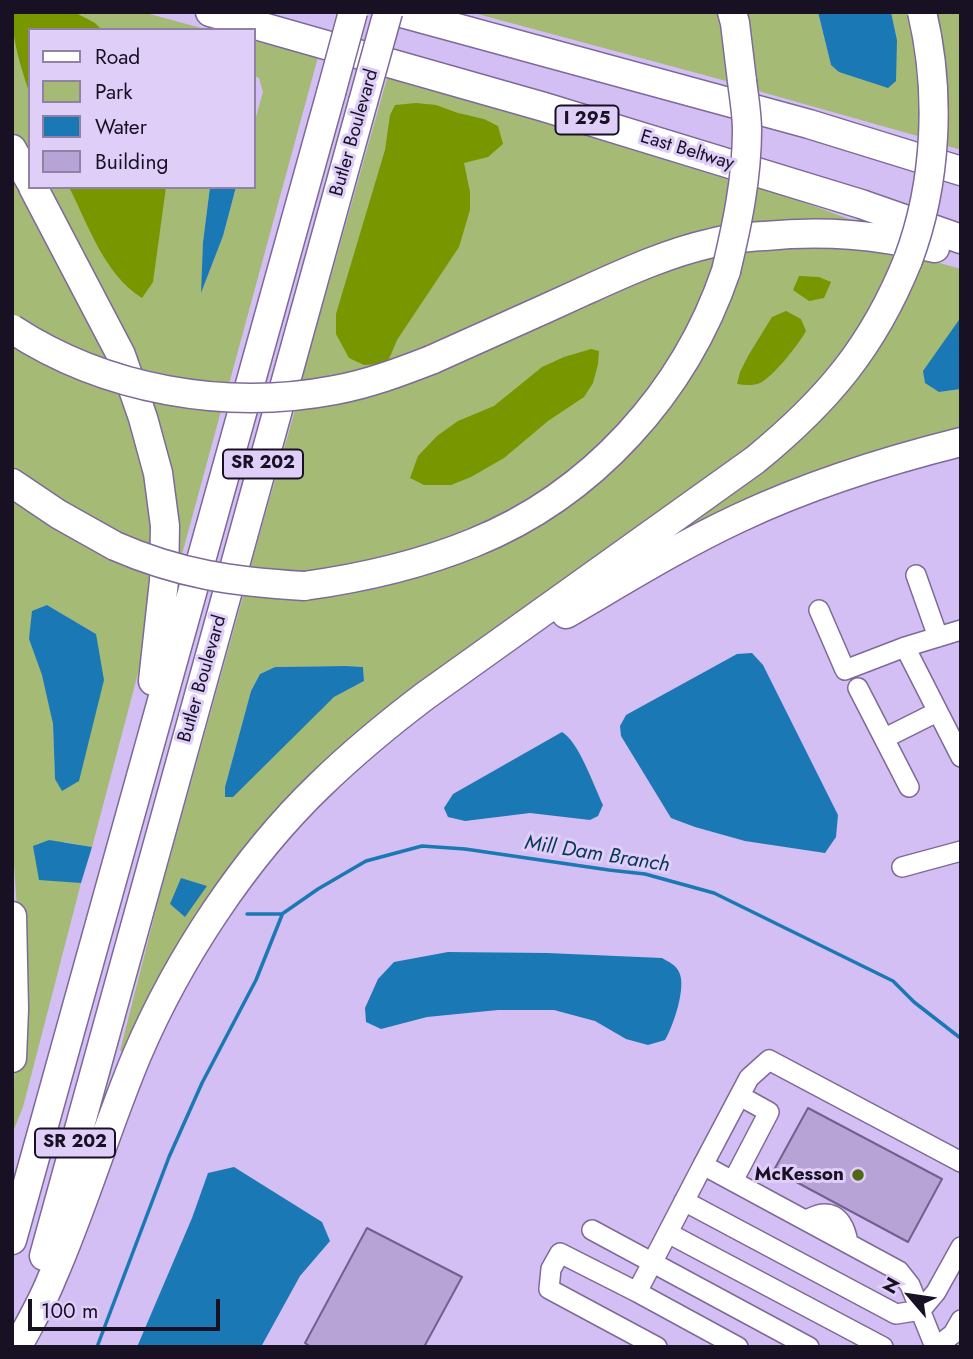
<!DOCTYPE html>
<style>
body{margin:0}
#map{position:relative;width:973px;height:1359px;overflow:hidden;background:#d3bff3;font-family:Jost,sans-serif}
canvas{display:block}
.frame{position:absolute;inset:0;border:14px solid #181023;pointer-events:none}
.legend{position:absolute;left:28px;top:28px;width:228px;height:161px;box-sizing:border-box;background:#decef8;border:2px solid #8f82a3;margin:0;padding:9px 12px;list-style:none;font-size:21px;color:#181023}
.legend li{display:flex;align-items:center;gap:14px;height:35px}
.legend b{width:35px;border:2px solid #8f82a3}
.north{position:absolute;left:875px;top:1261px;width:70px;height:70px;-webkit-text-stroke:5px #decef8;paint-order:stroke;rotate:299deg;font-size:19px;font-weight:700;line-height:28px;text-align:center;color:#181023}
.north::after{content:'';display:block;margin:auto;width:24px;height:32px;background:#181023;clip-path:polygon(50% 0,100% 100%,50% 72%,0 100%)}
.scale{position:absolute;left:28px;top:1299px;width:192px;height:32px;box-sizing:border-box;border:4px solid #181023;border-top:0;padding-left:9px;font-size:21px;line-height:24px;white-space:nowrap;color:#181023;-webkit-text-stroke:5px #decef8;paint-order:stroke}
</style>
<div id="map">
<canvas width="973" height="1359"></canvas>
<div class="frame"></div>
<ul class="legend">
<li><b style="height:9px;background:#fff"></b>Road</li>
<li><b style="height:19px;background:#a5ba75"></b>Park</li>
<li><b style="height:19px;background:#1a78b4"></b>Water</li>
<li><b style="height:19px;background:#b8a3d6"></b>Building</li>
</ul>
<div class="north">N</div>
<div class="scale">100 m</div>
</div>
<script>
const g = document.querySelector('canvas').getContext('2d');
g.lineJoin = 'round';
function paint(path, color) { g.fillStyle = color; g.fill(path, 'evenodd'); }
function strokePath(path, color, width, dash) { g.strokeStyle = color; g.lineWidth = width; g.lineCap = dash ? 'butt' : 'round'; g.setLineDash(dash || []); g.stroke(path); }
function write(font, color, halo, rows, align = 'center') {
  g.font = font + ' Jost,sans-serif'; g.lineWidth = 6; g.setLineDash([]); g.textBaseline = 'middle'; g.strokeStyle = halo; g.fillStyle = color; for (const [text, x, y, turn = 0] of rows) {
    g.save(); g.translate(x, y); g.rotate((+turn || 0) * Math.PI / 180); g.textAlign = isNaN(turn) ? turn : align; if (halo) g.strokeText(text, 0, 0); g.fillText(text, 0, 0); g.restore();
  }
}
const green = new Path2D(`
 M12,12H142L209,30H30V172L12,136Z
 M470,12H717L729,67L730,82Z
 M736,12H818L831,65L897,40L891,12H911L919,59L921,137L751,89Z
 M933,12H961V150L941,144Z
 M254,41L318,57L229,384L197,381L132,367L38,187H210L203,242L202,290L223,236L236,187H254V124L263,92L259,78L254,76Z
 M388,75L406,84L482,104L730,180L723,230L602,267L408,355L371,367L329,378L301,382Z
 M12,175L102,339L143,437L157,550L125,540L12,470Z
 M751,183L860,223L745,226Z
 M819,246L897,253L860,332L786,421L399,707L155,988L135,1026L124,1051H120L160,894L244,593L304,598L583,491L738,253L756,249ZM346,666L363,667L364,681L334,697L226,797L225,787L251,691L260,674L275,667Z
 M716,256L704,293L668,365L614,434L538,497L443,544L323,573L249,572L295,410L313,409L358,399L420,380L660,274Z
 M918,257L961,269V317L924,371L939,392L961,389V437L624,569L778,456Z
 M148,400L189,408L221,411L181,558L170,555Z
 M12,496L115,561L149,573L146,634L141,662L92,847L64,842L68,881L81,883L23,1107L12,1134L16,1033L17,909L12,835ZM47,605L96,634L55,778L53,724L43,675L29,639Z`);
const forest = new Path2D(`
 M12,12H74L95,23L102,30H30V95C21,67 12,41 12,12Z
 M416,103L436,105L458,113L484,119L498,126L503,144L488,157L464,163L470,192V210L459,247L397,340L389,359L382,364L364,365L349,358L336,334V314L385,150L390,115L395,105Z
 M69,187H166L153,282L142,298C104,274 89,226 69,187Z
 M799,276L819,277L831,282L824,298L809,301L793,290Z
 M786,311L801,319L806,331C799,344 773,377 760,383C752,386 745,385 737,384L740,372L748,356L772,317Z
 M591,349L599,351L598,364L593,383L584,397L548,421L504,458L471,477L451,485H424L410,478L418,456L437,436L458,421L494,406L542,367L564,357Z`);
const water = new Path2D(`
 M818,12H891L897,40L896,81L888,88L839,72L831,65Z
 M210,187H236L223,236L201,293L203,242Z
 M961,317V389L939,392L925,383L923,371Z
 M47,605L96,634L104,680L79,781L62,791L55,779L53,724L42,675L29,639L32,611Z
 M752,653L763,665L838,815L836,837L825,853L745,841L695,827L671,818L621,736L620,726L626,715L737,654Z
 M346,666L363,667L364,681L334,697L233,797H225V787L251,691L260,674L275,667Z
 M562,732C579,742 594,786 603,805L598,816L590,820L530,813L465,821L448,817L444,808L453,794Z
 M49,840L92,847L81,883L39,880L33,846Z
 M181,878L207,886L185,917L170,904Z
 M448,952L547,953L662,958C669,962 676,965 679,972C687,986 673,1027 665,1040L648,1045L626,1039L595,1021L554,1010H498L427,1017L381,1029L366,1022L365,1008L378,979L394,962Z
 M234,1167L322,1222L330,1241L300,1276L261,1347H137L192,1218L208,1173Z`);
const stream = new Path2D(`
 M247,914H282L318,889L366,861L422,846L465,849L609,870L645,874L714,893L893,981L914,1002L959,1037
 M97,1347L169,1157L202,1083L256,980L282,915`);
const building = new Path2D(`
 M808,1108L942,1179L908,1242L774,1170Z
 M367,1228L462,1277L424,1347H311L305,1343Z`);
const minor = new Path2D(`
 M916,575L938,637
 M819,610L845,670L905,647L961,630
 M905,647L961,757
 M858,688L909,787
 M885,738L937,712
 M902,867L961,851
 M703,1165L637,1292L738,1347
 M733,1181L769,1112L740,1096
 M684,1201L896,1314L921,1310L936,1292L961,1247
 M806,1220C811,1218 818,1214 823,1214C840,1213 846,1230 848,1243
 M592,1230L809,1347
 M668,1233L883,1347
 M637,1292L560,1253L551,1269L549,1289L657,1347
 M935,1347L910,1285L899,1271L703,1165L749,1078L769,1060L961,1162
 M936,1347L953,1334L961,1320`);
const highway = new Path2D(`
 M210,12L544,107L861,204L961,239
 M398,12L809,124L961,171
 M732,12L735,23L742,81
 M12,149L30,181
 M33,187L121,355L143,418L158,473L165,526L164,581L153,681
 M431,360C482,337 532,315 582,292C624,273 667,253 712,243C729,238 748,237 765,236C826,230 875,235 935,248
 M12,483L58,514L115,546
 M304,586C362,578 419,565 473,543C592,495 685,392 726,271
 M566,614C623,581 679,546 739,518C809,485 885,461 961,442
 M12,916L14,1009L12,1058
 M12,1240L331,93
 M44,1256L363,102
 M19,1344C30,1323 43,1301 52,1278C84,1205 106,1129 137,1055C178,959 244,858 320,785C353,753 388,724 425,696L755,460C827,401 873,347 908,260`);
const highwayBridge = new Path2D(`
 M331,93L353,12
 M363,102L388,12
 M908,260C937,183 941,92 922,12
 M726,271C737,225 747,178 747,130C747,114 744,97 742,81
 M12,329C105,390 226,411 335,390C368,384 400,372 431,360
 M115,546C179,574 234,582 304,586`);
const markers = [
 [858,1175,7,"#526613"]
];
const shields = [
 [587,120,63],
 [263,464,80],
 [75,1143,80]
];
const shieldNames = [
 ["I 295",587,120],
 ["SR 202",263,464],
 ["SR 202",75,1143]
];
const streetNames = [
 ["Butler Boulevard",355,133,-74],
 ["East Beltway",687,151,17],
 ["Butler Boulevard",203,679,-74]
];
const poiNames = [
 ["McKesson",844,1175]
];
const waterNames = [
 ["Mill Dam Branch",597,855,9]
];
paint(green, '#a5ba75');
paint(forest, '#779600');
paint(water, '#1a78b4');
strokePath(stream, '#1a78b4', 3.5);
paint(building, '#b8a3d6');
strokePath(building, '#74608f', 2);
strokePath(minor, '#7d6a99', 22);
strokePath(highway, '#7d6a99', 31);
strokePath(minor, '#fff', 19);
strokePath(highway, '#fff', 28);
strokePath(highwayBridge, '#7d6a99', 31, []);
strokePath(highwayBridge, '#fff', 28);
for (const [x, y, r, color] of markers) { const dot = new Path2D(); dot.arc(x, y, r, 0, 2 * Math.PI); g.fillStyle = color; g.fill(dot); strokePath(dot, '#decef8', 2.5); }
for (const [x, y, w] of shields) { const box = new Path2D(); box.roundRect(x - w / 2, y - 14.5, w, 29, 5); g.fillStyle = '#decef8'; g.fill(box); strokePath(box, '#181023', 2); }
write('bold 18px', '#181023', null, shieldNames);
write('19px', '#181023', '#decef8', streetNames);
write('bold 19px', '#181023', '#decef8', poiNames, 'right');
write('italic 21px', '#053756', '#decef8', waterNames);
</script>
